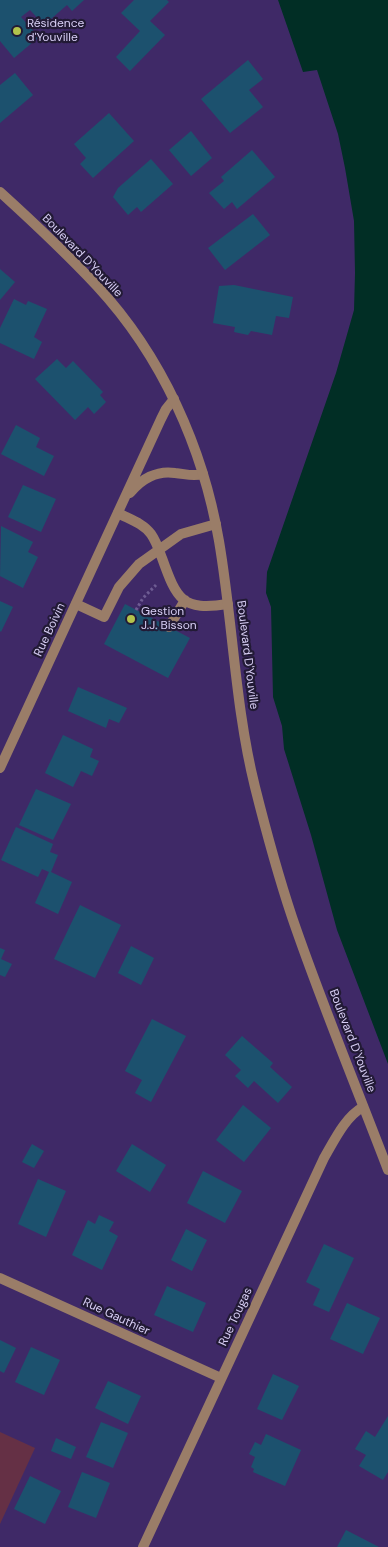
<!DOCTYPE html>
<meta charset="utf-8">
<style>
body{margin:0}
canvas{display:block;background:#3f2967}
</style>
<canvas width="388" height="1547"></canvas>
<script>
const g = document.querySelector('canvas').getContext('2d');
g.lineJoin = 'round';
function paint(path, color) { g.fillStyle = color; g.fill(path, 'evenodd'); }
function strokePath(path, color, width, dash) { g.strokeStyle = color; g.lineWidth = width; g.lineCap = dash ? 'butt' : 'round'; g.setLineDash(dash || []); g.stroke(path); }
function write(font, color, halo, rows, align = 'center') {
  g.font = font + ' "DM Sans",sans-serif'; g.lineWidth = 4.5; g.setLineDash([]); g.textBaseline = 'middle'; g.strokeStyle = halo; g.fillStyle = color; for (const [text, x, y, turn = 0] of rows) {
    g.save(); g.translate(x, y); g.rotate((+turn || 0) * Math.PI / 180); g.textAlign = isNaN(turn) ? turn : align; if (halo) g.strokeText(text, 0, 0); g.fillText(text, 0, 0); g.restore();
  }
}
const green = new Path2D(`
 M0,1432L35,1448L0,1524Z`);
const water = new Path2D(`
 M278,0H388V1064L337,930L311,835L284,749L282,726L273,697L271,607L266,593L267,572L336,373L354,310L355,273L354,221L345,168L338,134L317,70L303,72Z`);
const building = new Path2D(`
 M0,0H84L72,11L67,5L44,25L30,10L21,17L39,37L14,58L0,41Z
 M134,0H167L169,2L150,21L165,35L130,71L116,57L140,31L121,13Z
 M248,60L263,79L249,90L263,107L230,133L201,99Z
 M15,73L33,95L0,123V85Z
 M109,113L134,141L93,178L80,164L86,158L74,144Z
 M191,131L212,158L191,176L169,150Z
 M252,150L275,177L237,209L232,202L224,209L209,193L224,181L221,177Z
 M151,159L173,184L141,212L137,207L128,215L113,197L118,188Z
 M253,214L270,235L225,270L208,248Z
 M0,269L15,282L0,300Z
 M234,285L293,297L289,318L276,316L272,335L251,331L248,335L234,332L235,327L213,323L219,286Z
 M14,299L26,305L28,301L47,309L34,337L42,342L34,359L0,343V328Z
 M57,359L66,368L73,361L103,392L100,395L106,402L94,414L88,407L75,420L35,379Z
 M16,425L40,438L36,447L54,456L44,476L1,454Z
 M23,485L56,499L41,532L8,517Z
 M1,526L33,542L28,552L38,557L23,588L0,576Z
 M0,601L13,607L1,632L0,631Z
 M125,604L190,638L168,678L104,644Z
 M78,687L127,708L119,723L109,719L106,728L68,711Z
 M63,735L93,749L90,757L99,761L92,776L81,771L73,787L45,773Z
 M36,789L71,804L53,840L19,825Z
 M16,827L53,844L50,852L58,855L51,872L72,882L58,914L35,903L49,872L42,869L38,877L1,860Z
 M80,905L121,925L95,978L54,959Z
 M131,946L154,958L141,985L118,973Z
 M0,948L5,950L1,959L12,964L5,977L0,975Z
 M152,1019L186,1036L151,1102L135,1093L142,1080L125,1071Z
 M242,1036L273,1063L270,1067L292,1087L278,1103L254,1081L248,1088L235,1076L241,1070L225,1055Z
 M243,1105L271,1128L244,1162L216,1140Z
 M32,1144L44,1151L34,1168L22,1162Z
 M132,1144L166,1165L150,1192L116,1171Z
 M203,1171L242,1191L225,1223L187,1203Z
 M38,1179L66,1191L46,1237L18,1224Z
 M99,1215L114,1222L109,1231L118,1236L102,1270L72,1255L88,1220L95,1224Z
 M186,1229L207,1240L192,1271L171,1260Z
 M324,1244L354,1258L329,1312L313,1305L320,1289L306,1282Z
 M167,1286L206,1303L193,1332L154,1315Z
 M347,1303L380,1318L363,1354L330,1339Z
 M0,1340L16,1348L4,1373L0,1371Z
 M31,1347L60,1360L44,1395L15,1382Z
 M273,1374L299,1386L282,1420L257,1409Z
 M108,1381L141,1396L128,1424L95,1408Z
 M388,1416V1472L383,1480L359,1466L366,1455L355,1449L366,1431L375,1437Z
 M101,1422L128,1433L113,1468L86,1457Z
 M266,1434L301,1450L285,1486L253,1472L254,1469L251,1467L255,1457L249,1454L255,1442L261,1445Z
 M56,1438L76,1447L71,1459L51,1451Z
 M82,1472L110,1483L96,1518L68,1507Z
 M30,1476L61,1491L45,1524L14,1509Z
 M346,1530L379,1547H337Z`);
const path = new Path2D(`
 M136,610L143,598L156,585`);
const service = new Path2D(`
 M118,513C129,519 143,523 151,534C156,541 159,550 162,558C177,600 182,611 228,604
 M76,604L104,617L119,587L139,564L181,534L216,524
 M169,627L185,600`);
const minor = new Path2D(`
 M130,493C141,479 157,470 175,473C186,474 193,477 203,474
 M0,768L161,419L166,409L174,399
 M0,1278L221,1378
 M143,1547L324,1158C334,1141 345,1117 363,1107`);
const tertiary = new Path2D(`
 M0,192C33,222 66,253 97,286C162,356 203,448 219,541C233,623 235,707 255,787C266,831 278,875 292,917C321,1002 356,1086 388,1170`);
const markers = [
 [17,31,5,"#b2c34c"],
 [131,619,5,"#b2c34c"]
];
const poiNames = [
 ["Résidence",27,24],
 ["d'Youville",27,38],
 ["Gestion",141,612],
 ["J.J. Bisson",141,626]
];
const streetNames = [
 ["Boulevard D'Youville",82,256,46],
 ["Rue Boivin",50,630,-65],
 ["Boulevard D'Youville",247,655,83],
 ["Boulevard D'Youville",352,1041,69],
 ["Rue Gauthier",116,1317,25],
 ["Rue Tougas",236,1317,-65]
];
paint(green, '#653045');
paint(water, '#012e25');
paint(building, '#1c516e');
strokePath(path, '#6e5c93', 3, [2.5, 2.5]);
strokePath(service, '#9a7d68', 10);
strokePath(minor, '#9a7d68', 10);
strokePath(tertiary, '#9a7d68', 10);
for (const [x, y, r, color] of markers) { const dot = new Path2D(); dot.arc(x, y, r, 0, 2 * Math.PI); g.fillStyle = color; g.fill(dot); strokePath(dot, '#221a35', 2); }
write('12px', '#d7cef4', '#221a35', poiNames, 'left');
write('12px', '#d7cef4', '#221a35', streetNames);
</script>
